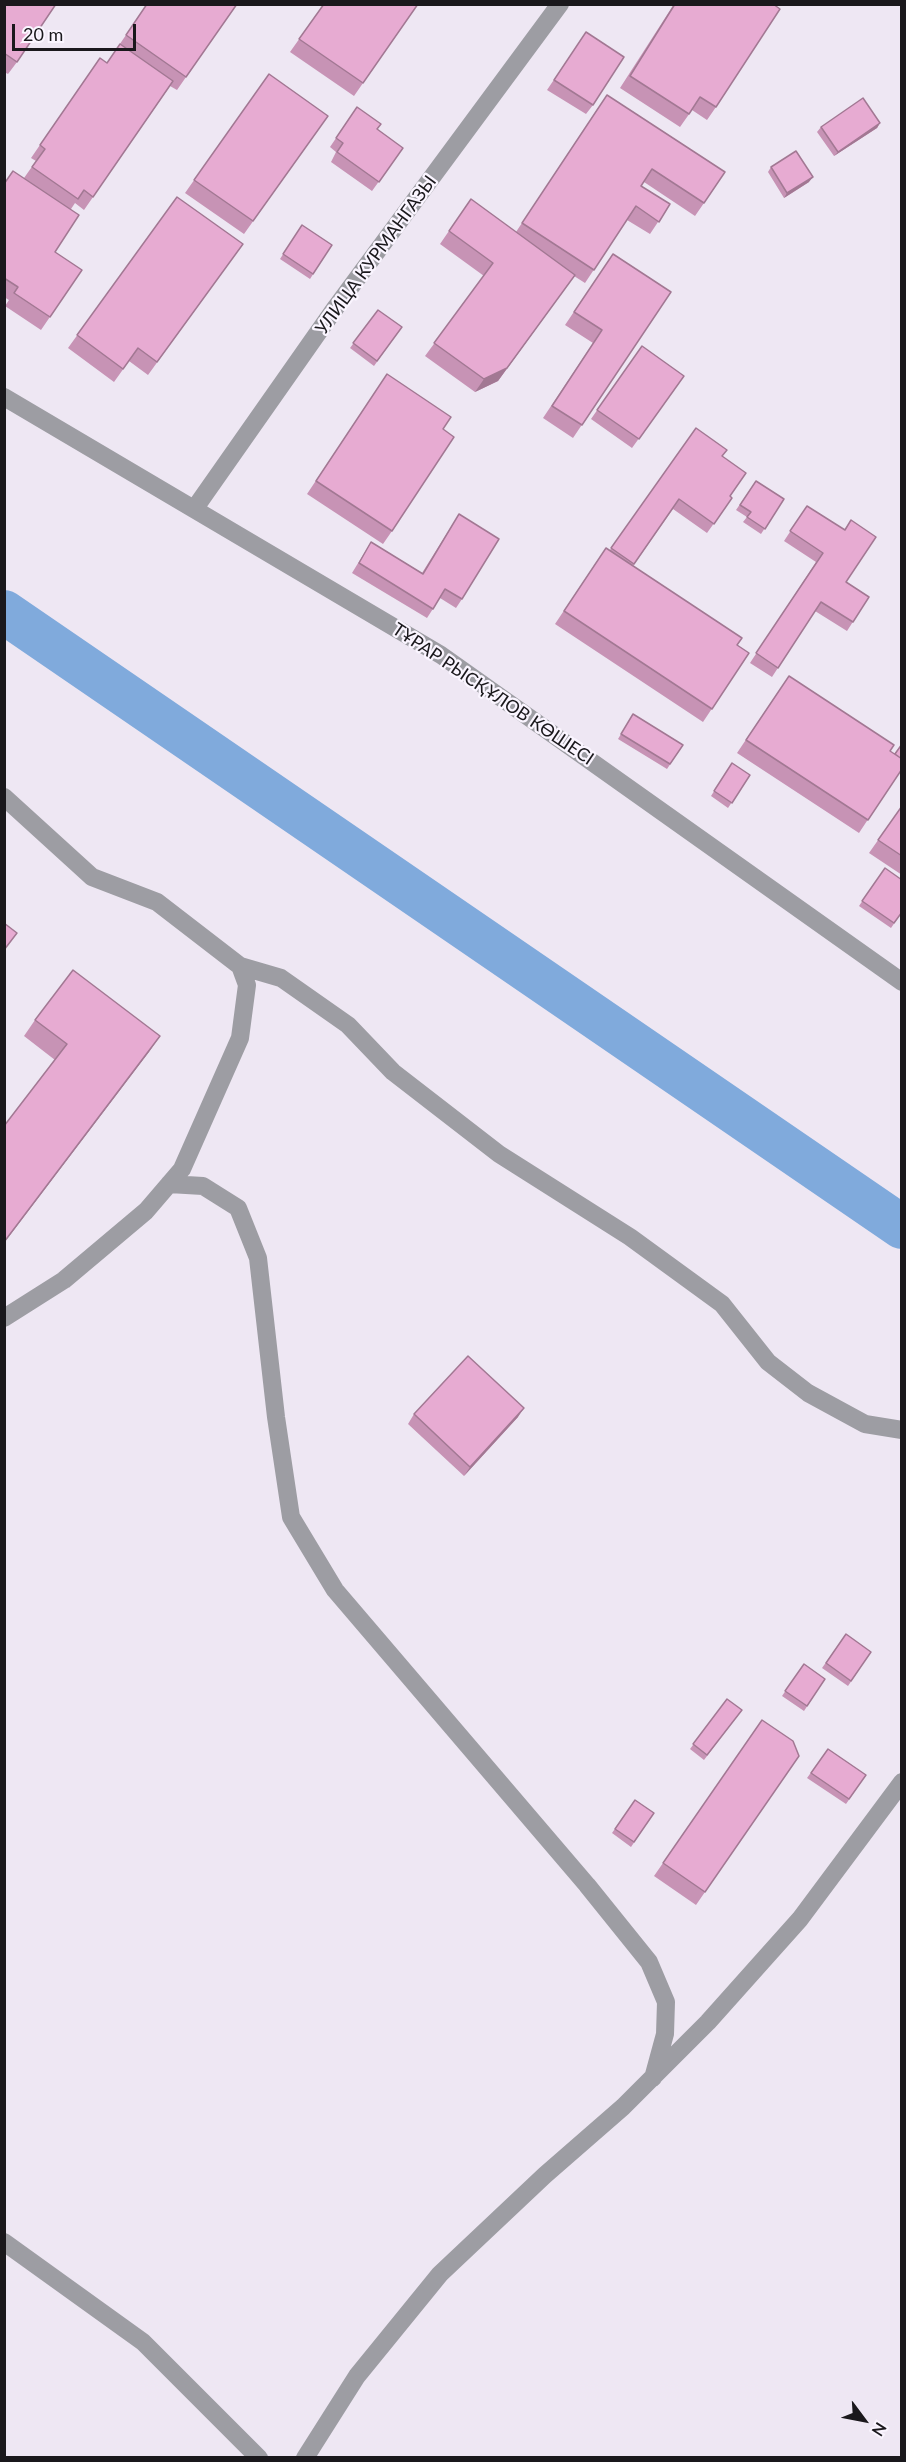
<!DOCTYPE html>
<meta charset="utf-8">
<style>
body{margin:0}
#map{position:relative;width:906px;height:2462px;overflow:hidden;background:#eee7f3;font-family:Lato,sans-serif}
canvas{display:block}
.frame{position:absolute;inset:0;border:6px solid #1a181c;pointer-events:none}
.north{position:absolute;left:834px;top:2390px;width:60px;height:60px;-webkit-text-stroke:4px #faf5ff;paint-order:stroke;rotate:122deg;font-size:16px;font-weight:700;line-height:24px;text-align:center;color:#1a181c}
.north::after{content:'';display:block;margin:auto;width:21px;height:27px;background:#1a181c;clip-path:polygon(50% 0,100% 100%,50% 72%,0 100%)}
.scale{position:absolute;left:12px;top:24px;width:124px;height:27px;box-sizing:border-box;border:3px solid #1a181c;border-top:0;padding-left:8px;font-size:18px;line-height:21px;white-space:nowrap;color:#1a181c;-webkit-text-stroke:4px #faf5ff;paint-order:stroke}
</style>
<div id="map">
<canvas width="906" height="2462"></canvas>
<div class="frame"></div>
<div class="north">N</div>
<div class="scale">20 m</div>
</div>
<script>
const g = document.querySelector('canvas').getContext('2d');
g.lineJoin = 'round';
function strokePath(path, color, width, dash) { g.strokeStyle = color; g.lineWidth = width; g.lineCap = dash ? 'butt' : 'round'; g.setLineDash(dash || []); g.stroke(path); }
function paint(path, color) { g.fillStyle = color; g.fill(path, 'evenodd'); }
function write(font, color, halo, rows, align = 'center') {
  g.font = font + ' Lato,sans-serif'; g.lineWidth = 4.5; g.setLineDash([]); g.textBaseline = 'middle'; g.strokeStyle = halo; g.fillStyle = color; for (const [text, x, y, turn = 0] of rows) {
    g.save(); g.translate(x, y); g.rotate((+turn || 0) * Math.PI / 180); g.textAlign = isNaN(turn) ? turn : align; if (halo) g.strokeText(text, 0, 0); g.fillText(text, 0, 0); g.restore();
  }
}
const canal = new Path2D(`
 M4,612L902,1227`);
const minor = new Path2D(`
 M4,397L441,655L902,982
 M195,508L336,307L560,4
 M4,797L92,877L157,902L240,966L247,985L240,1038L182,1169L146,1211L64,1280L4,1318
 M240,966L281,978L348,1025L393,1072L499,1154L630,1237L722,1304L768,1362L808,1393L865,1424L902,1430
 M169,1184L203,1186L238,1208L258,1258L276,1417L291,1517L335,1590L587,1885L649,1962L666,2002L665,2034L653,2078
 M4,2242L143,2342L259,2458
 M305,2458L357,2376L440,2274L545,2175L623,2107L708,2022L800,1919L902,1782`);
const wall = new Path2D(`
 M4,4L17,62L8,74L4,72Z
 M147,4H237L177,90L170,86L84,210L75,203L71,209L55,252L82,270L41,330L5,306L9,300L4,297V183L24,178L36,161L31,158L100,58L107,63Z
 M324,4H418L354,96L290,52Z
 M674,4H752L716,107L707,120L692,110L680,127L620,88Z
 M586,32L593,105L586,114L547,90Z
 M269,74L328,116L244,234L185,193Z
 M357,107L377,129L403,148L372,191L331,162L336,152L330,147Z
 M598,108L704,203L695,216L644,182L641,186L670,204L650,234L627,220L585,283L574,276L498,381L475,392L425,356L484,276L440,244L471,199L516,232Z
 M880,123L877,128L834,156L817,132L821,127Z
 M771,167L809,182L784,198L768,172Z
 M177,197L243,244L148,375L129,361L114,382L68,348Z
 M302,225L332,245L310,279L280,259Z
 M613,254L671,292L573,438L543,418L593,343L565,325Z
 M378,310L402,327L374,366L350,348Z
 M642,346L684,376L632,448L591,419Z
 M387,374L443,429L392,531L383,544L307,494Z
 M696,428L722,456L730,496L732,498L707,533L673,509L633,566L737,645L749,653L703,722L555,624L597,561L610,550Z
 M756,481L784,499L761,534L743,522L747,517L736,510Z
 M807,506L844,530L851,520L846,582L869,597L847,631L815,611L772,677L750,663L816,562L784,541Z
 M459,514L462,599L456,608L440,598L427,618L352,573L371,542L422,573Z
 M780,689L894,754L902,744V772L900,771L859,833L737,753Z
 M633,714L683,745L667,769L618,739Z
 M732,763L750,775L728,808L711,796Z
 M902,806V875L869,853Z
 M885,868L902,912L891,928L859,906Z
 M35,1020L149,1052L55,1060L24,1036Z
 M414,1414L518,1417L464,1476L408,1424Z
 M846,1634L871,1652L848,1686L822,1668Z
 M804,1664L825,1679L804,1711L782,1696Z
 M727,1699L742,1710L704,1760L690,1749Z
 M762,1720L799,1756L696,1905L654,1876Z
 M828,1749L866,1775L846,1804L807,1778Z
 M635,1800L654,1813L631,1847L612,1833Z`);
const shadedWall = new Path2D(`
 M880,123L877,128L834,156L838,152Z
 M813,177L809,182L784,198L787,193Z
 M575,275L498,381L475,392L484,379Z
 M160,1036L149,1052L4,1243V1242Z
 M524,1408L518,1417L464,1476L470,1467Z`);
const building = new Path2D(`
 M4,4H56L17,62L4,53Z
 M147,4H237L186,77L126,35Z
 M324,4H418L363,83L299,39Z
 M675,4H752L753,5L754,4H773L780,9L716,107L700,97L689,114L630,76Z
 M586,32L624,57L593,105L554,80Z
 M120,44L173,81L93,197L84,190L78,199L32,167L45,149L40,145L100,58L107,63Z
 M269,74L328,116L253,221L194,180Z
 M607,95L725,172L704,203L652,169L641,186L670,204L659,222L636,206L594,270L522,223Z
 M863,98L880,123L838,152L821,127Z
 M357,107L381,124L377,129L403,148L379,182L337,152L343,143L336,138Z
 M796,151L813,177L787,193L771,167Z
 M13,171L79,215L55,252L82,270L50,317L14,293L18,287L4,278V184Z
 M177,197L243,244L157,362L138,348L123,369L77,335Z
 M471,199L575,275L507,368L484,379L434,343L493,263L449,231Z
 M302,225L332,245L313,274L283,254Z
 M613,254L671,292L582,425L552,406L602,330L574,312Z
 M378,310L402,327L377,361L353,343Z
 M642,346L684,376L639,439L597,410Z
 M387,374L451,417L443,429L454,437L392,531L316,481Z
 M696,428L727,450L722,456L746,473L730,496L732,498L714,524L679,499L634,564L611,548Z
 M756,481L784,499L765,529L747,517L751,512L740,505Z
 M807,506L845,530L851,520L876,537L846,582L869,597L853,622L821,602L778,668L756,653L823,553L790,531Z
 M459,514L499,539L462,599L445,589L433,609L359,563L371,542L423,574Z
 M606,548L742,638L737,645L749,653L712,709L564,611Z
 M789,676L894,745L890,751L902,759V769L868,820L746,740Z
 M633,714L683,745L670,764L621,734Z
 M902,744V759L895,754Z
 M732,763L750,775L732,803L714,791Z
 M902,806V856L878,840Z
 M885,868L902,880V912L894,923L862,901Z
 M4,923L17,933L4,950Z
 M73,970L160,1036L4,1242V1126L67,1044L35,1020Z
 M468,1356L524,1408L470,1467L414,1414Z
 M846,1634L871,1652L851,1681L826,1663Z
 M804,1664L825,1679L807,1706L785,1691Z
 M727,1699L742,1710L707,1755L693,1744Z
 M762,1720L793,1741L799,1756L705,1892L663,1863Z
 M828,1749L866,1775L849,1799L811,1773Z
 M635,1800L654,1813L634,1842L615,1829Z`);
const streetNames = [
 ["УЛИЦА КУРМАНГАЗЫ",376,255,-54],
 ["ТҰРАР РЫСҚҰЛОВ КӨШЕСІ",493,694,34]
];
strokePath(canal, '#80aadc', 44);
strokePath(minor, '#9d9da3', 18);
paint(wall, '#c793b5');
paint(shadedWall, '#a27893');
paint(building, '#e7abd2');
strokePath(building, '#a27893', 1.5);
write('18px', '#1a181c', '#faf5ff', streetNames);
</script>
